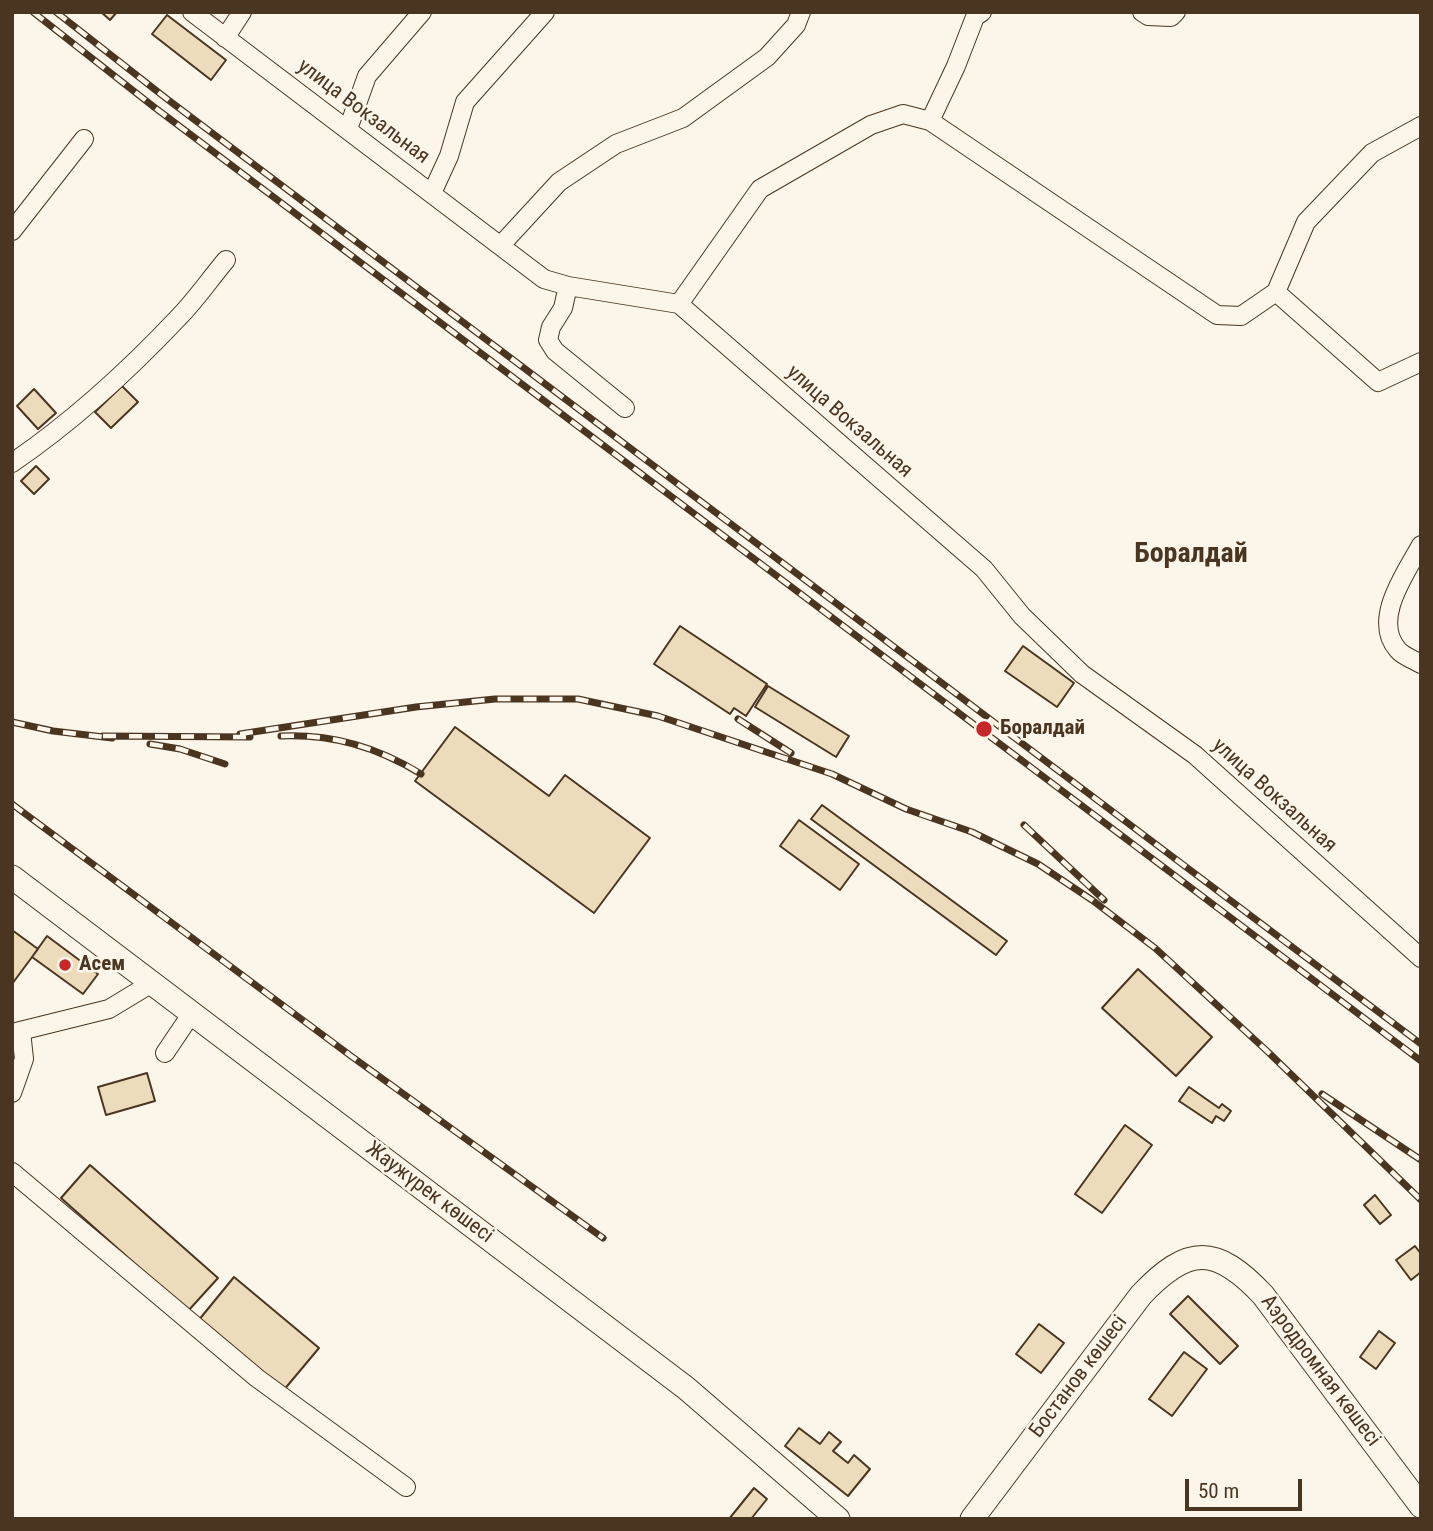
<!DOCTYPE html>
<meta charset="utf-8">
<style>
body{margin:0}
#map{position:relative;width:1433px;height:1531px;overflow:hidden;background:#fbf6e9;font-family:"Roboto Condensed",sans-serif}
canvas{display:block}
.frame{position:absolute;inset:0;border:14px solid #4a3520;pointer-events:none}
.scale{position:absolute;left:1185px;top:1479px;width:117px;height:32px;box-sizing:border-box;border:4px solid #4a3520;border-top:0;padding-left:9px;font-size:21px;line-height:24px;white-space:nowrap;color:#4a3520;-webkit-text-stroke:5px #fbf6e9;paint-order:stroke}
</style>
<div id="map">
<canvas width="1433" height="1531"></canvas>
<div class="frame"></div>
<div class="scale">50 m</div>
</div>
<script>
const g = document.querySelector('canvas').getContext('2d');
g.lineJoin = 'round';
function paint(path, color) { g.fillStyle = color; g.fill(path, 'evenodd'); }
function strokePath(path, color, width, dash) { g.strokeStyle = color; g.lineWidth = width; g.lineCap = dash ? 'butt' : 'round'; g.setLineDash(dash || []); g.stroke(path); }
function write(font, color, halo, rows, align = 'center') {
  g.font = font + ' "Roboto Condensed",sans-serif'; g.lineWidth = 5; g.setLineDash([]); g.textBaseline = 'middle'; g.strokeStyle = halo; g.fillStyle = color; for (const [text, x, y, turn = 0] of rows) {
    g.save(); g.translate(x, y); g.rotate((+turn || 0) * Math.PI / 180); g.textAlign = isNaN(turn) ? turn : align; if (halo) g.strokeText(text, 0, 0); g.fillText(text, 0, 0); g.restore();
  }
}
const building = new Path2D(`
 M101,12H117L110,20Z
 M167,15L226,60L211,80L152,34Z
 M122,386L138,402L111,428L95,412Z
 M34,389L56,413L38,429L17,406Z
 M36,466L49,479L34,494L21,481Z
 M680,626L767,684L746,716L734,708L730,714L654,664Z
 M1023,646L1074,683L1057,707L1005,671Z
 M768,686L849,736L836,757L755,707Z
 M455,727L549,796L565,775L650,838L594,913L415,781Z
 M822,805L1007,941L996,955L811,819Z
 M799,820L859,864L840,890L780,846Z
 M12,930L38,949L12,984Z
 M47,936L98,974L83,994L32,957Z
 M1138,969L1212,1037L1176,1076L1102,1008Z
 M147,1073L155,1101L106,1115L98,1087Z
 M1189,1087L1219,1108L1222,1104L1231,1111L1224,1121L1216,1116L1212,1123L1179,1101Z
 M1125,1125L1152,1145L1102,1213L1075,1194Z
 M90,1165L218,1278L188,1311L61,1198Z
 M1375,1195L1391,1215L1380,1224L1364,1205Z
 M1415,1246L1421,1254V1272L1411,1280L1396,1260Z
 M234,1277L319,1348L283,1391L198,1321Z
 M1188,1296L1238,1346L1220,1364L1170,1314Z
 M1039,1324L1064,1343L1041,1373L1016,1354Z
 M1379,1331L1395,1343L1376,1369L1360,1357Z
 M1184,1352L1207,1369L1172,1416L1149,1399Z
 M799,1428L820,1444L829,1432L841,1442L833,1451L848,1463L854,1455L870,1469L848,1496L785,1446Z
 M754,1488L767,1499L751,1519H729Z`);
const minor = new Path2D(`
 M192,12L544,279L568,286L679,304L984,569L1022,616L1082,674L1195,755L1421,958
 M1142,12L1148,16L1171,17L1176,12
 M225,38L242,12
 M930,121L956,66L975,17L982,12
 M348,129L367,76L422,12
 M432,193L449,156L465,102L545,12
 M12,231L84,139
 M501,245L559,182L616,144L683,118L767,57L796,25L801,12
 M568,286L563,308L551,327L548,340L555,351L625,408
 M1276,292L1306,222L1372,153L1421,126
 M679,304L760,189L871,125L903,114L930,121L1217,315L1241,316L1276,292L1378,382L1421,362
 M12,463C72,422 128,371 178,318C195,301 210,279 226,260
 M1421,545C1406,573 1371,620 1398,650C1403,656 1414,660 1421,664
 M12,1033L109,1009L152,983
 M165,1053L192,1013
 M12,1093L24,1059L21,1031
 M12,1172L257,1378L406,1487`);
const major = new Path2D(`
 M12,877L686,1388L838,1519
 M972,1519L1141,1295C1188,1245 1216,1245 1263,1295L1421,1506`);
const rail = new Path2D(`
 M33,12L154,107L1421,1061
 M56,12L167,99L1421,1044
 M738,719L791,753
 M12,722L53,731L112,738
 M240,734L416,707L495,699H578L658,716L832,774L906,809L972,832L1038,864L1092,900L1155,948L1267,1051L1421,1200
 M103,736L250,737
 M281,736C333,734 377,747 421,774
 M150,744L180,749L225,764
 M12,804L351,1056L603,1238
 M1024,825L1104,900
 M1322,1094L1421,1160`);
const markers = [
 [984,729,9,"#c62828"],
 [65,965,7,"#c62828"]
];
const streetNames = [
 ["улица Вокзальная",363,112,37],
 ["улица Вокзальная",849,422,41],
 ["улица Вокзальная",1274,796,42],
 ["Жаужүрек көшесі",429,1193,37],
 ["Аэродромная көшесі",1320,1371,53],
 ["Бостанов көшесі",1079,1377,-53]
];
const poiNames = [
 ["Боралдай",1000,729],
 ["Асем",79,965]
];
const districtNames = [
 ["Боралдай",1191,555]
];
paint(building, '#ecdcbc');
strokePath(building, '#4a3520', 2);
strokePath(minor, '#4a3520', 20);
strokePath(major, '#4a3520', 25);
strokePath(minor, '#fbf6e9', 18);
strokePath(major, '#fbf6e9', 23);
strokePath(rail, '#4a3520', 7);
strokePath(rail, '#fbf6e9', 4.5, [13]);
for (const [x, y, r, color] of markers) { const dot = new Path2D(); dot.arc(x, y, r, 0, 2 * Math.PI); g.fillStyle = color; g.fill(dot); strokePath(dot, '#fbf6e9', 2.5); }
write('21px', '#4a3520', '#fbf6e9', streetNames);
write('bold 21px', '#4a3520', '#fbf6e9', poiNames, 'left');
write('bold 28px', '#4a3520', '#fbf6e9', districtNames);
</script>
